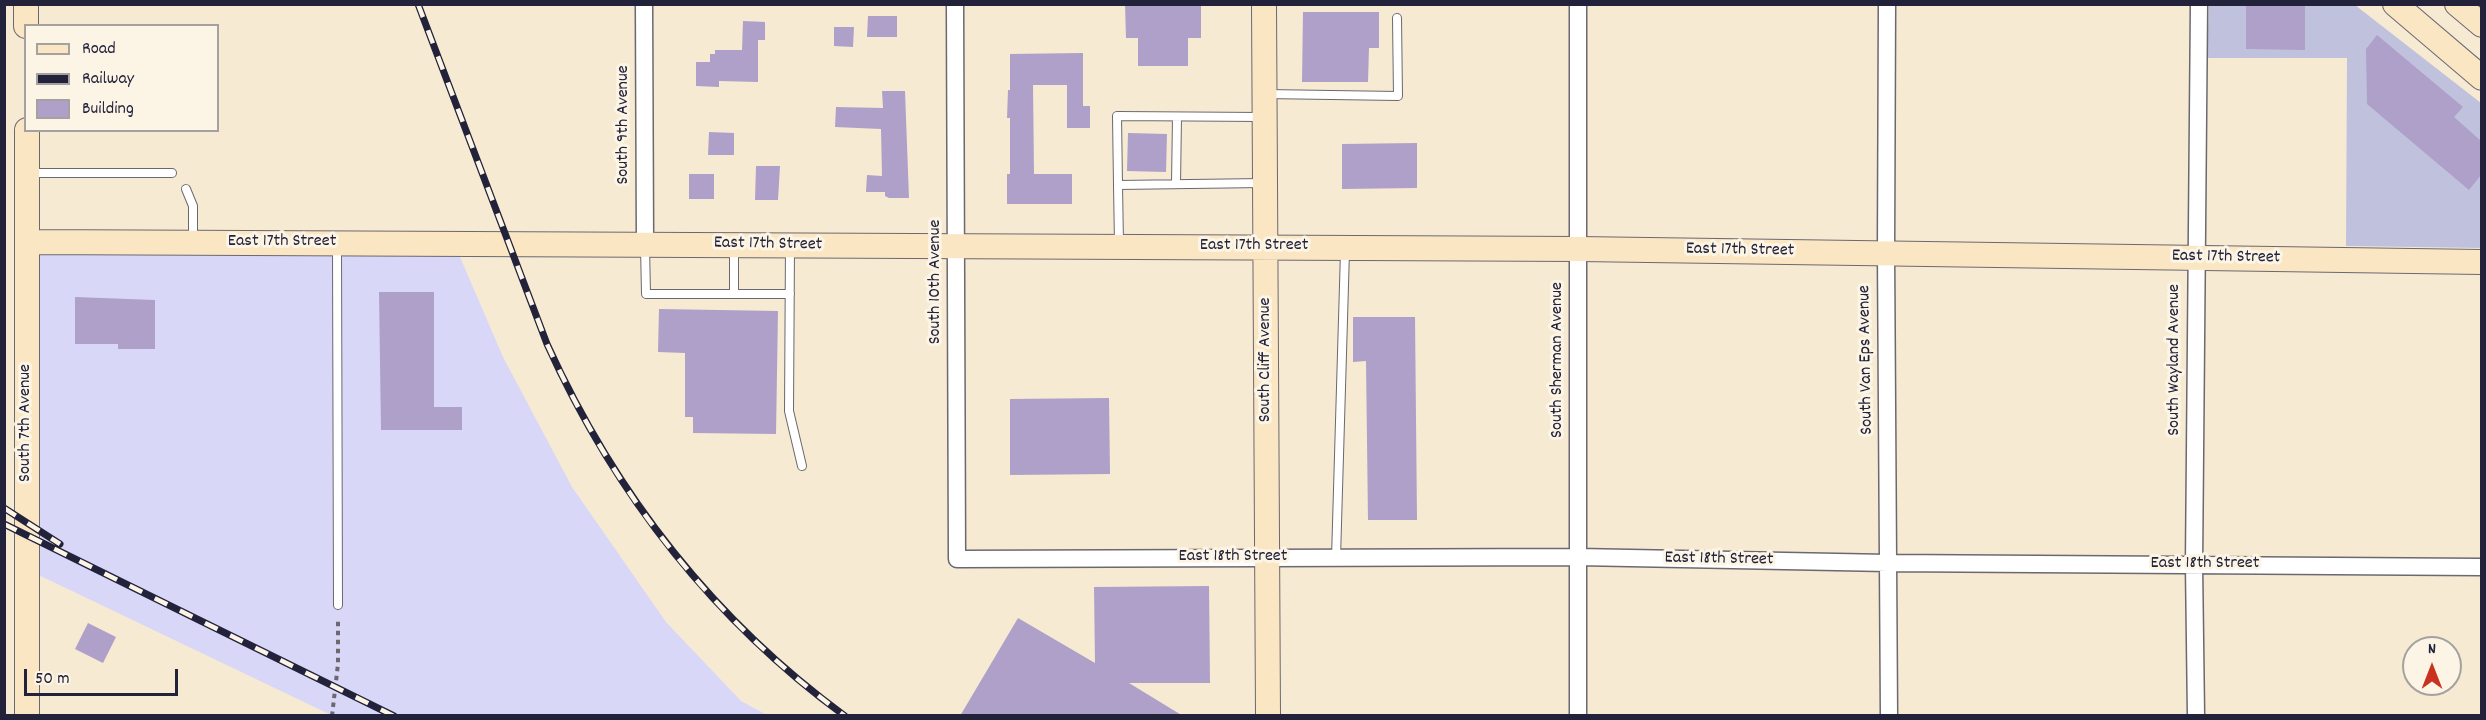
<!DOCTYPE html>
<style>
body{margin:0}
#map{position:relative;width:2486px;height:720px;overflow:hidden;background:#f6ead2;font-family:Dekko,sans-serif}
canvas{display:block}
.frame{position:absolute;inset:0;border:6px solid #22223b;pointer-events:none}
.legend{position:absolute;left:24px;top:24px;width:195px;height:108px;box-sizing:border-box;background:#fcf5e5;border:2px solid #a5a1a1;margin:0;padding:8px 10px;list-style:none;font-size:18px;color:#22223b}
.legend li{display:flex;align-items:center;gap:12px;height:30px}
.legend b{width:30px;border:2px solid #a5a1a1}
.north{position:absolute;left:2402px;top:636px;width:60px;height:60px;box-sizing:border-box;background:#fcf5e5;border:2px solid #a5a1a1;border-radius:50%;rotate:0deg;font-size:16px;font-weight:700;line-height:24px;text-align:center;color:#22223b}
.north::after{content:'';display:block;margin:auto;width:21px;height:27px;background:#c8321e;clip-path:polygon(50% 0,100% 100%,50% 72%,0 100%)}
.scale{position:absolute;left:24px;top:669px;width:154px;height:27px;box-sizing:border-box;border:3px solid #22223b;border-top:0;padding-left:8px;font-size:18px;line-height:21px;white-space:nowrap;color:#22223b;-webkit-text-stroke:4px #fcf5e5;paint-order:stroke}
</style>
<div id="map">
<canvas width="2486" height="720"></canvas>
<div class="frame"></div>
<ul class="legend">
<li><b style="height:8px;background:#fbe6c4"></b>Road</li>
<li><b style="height:8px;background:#22223b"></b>Railway</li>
<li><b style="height:16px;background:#aea0c9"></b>Building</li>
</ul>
<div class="north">N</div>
<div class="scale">50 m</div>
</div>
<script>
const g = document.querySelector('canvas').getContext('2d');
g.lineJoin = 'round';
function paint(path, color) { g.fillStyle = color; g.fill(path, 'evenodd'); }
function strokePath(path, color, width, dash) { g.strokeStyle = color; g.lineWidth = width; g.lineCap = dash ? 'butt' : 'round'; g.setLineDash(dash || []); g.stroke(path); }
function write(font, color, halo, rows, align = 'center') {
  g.font = font + ' Dekko,sans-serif'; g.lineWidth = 6; g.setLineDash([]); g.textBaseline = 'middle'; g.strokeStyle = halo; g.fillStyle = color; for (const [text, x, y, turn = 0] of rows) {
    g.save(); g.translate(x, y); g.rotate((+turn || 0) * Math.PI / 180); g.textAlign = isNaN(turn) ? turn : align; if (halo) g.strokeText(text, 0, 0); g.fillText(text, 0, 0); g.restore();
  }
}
const built = new Path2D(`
 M27,242L454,243L503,357L572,487L666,622L741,701L767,715H331L26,569Z`);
const industrial = new Path2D(`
 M2209,5H2355L2481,103V248L2346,246L2347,58H2207Z`);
const building = new Path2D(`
 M1125,4H1201V38H1188V66H1138V38H1126Z
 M2246,4H2305V50L2246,49Z
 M1303,12H1379V48H1369L1368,82H1302Z
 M868,16H897V37H867Z
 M743,21L765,22V40H758V82L719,81V87L696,86V62H710V54H715V50H742Z
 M834,27H854L853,47L834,46Z
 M2377,35L2463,107L2454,117L2481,141V175L2469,190L2367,104L2366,49Z
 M1083,53V106H1090V128H1067V85H1033L1034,174H1072V204H1007V174H1010V118H1007L1008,90H1010V54Z
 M882,91H905L909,198H889L885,196V192H866L867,175L882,176L881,129L835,127L836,107L883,108Z
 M709,132L734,133V155H708Z
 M1128,133L1167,134L1166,172L1127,171Z
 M1417,143V188L1342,189V144Z
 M756,166H780L778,200H755Z
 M689,174H714V199H689Z
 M379,292H434V407H462V430H381Z
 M75,297L155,300V349H118V344H75Z
 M659,309L778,311L776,434L693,433V417H685V353L658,352Z
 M1353,317H1415L1417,520H1368L1366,361L1353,362Z
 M1109,398L1110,474L1010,475V399Z
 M1209,586L1210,683H1129L1183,716H960L1018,618L1095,663L1094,587Z
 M88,623L116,637L103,663L75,649Z`);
const path = new Path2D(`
 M332,716L338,664V618`);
const lane = new Path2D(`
 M1265,94L1398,96L1397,18
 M29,173H172
 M1176,184L1177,117
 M1118,185L1117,116L1262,117
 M186,189L193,206V242
 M1119,244L1118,185L1263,183
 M337,246L338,605
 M645,246L646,294H790
 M790,246L789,411L802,466
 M734,294V249
 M1336,558L1345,251`);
const street = new Path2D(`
 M644,4L645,244
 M955,4L957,559L1578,557L1888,563L2482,567
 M1578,4V716
 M1887,4L1886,252L1889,716
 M2196,716L2194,565L2199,4`);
const secondary = new Path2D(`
 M26,4V26
 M1264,4L1268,716
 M2395,4L2482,78
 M2457,4L2482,25
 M27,130V716
 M27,242L1579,249L2482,262`);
const rail = new Path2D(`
 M418,4L547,344C615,494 711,618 845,716
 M4,508L60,544
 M4,524L394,716`);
const streetNames = [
 ["South 9th Avenue",625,125,-90],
 ["East 17th Street",282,243],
 ["East 17th Street",768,245,1],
 ["East 17th Street",1254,247],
 ["East 17th Street",1740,251,1],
 ["East 17th Street",2226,258,1],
 ["South 10th Avenue",937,282,-90],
 ["South Cliff Avenue",1267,360,-90],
 ["South Sherman Avenue",1559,360,-90],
 ["South Van Eps Avenue",1867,360,-91],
 ["South Wayland Avenue",2176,360,-90],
 ["South 7th Avenue",27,423,-90],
 ["East 18th Street",1233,558],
 ["East 18th Street",1719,560,1],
 ["East 18th Street",2205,565]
];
paint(built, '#d9d7f8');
paint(industrial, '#c0c2dd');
paint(building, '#aea0c9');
strokePath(lane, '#6c6870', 10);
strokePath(street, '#6c6870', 19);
strokePath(secondary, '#6c6870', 26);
strokePath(path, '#6c6870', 4, [4.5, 4.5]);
strokePath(lane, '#fff', 8);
strokePath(street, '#fff', 16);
strokePath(secondary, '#fbe6c4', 24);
strokePath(rail, '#22223b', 7);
strokePath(rail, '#fcf5e5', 4.5, [14]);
write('18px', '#22223b', '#fcf5e5', streetNames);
</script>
